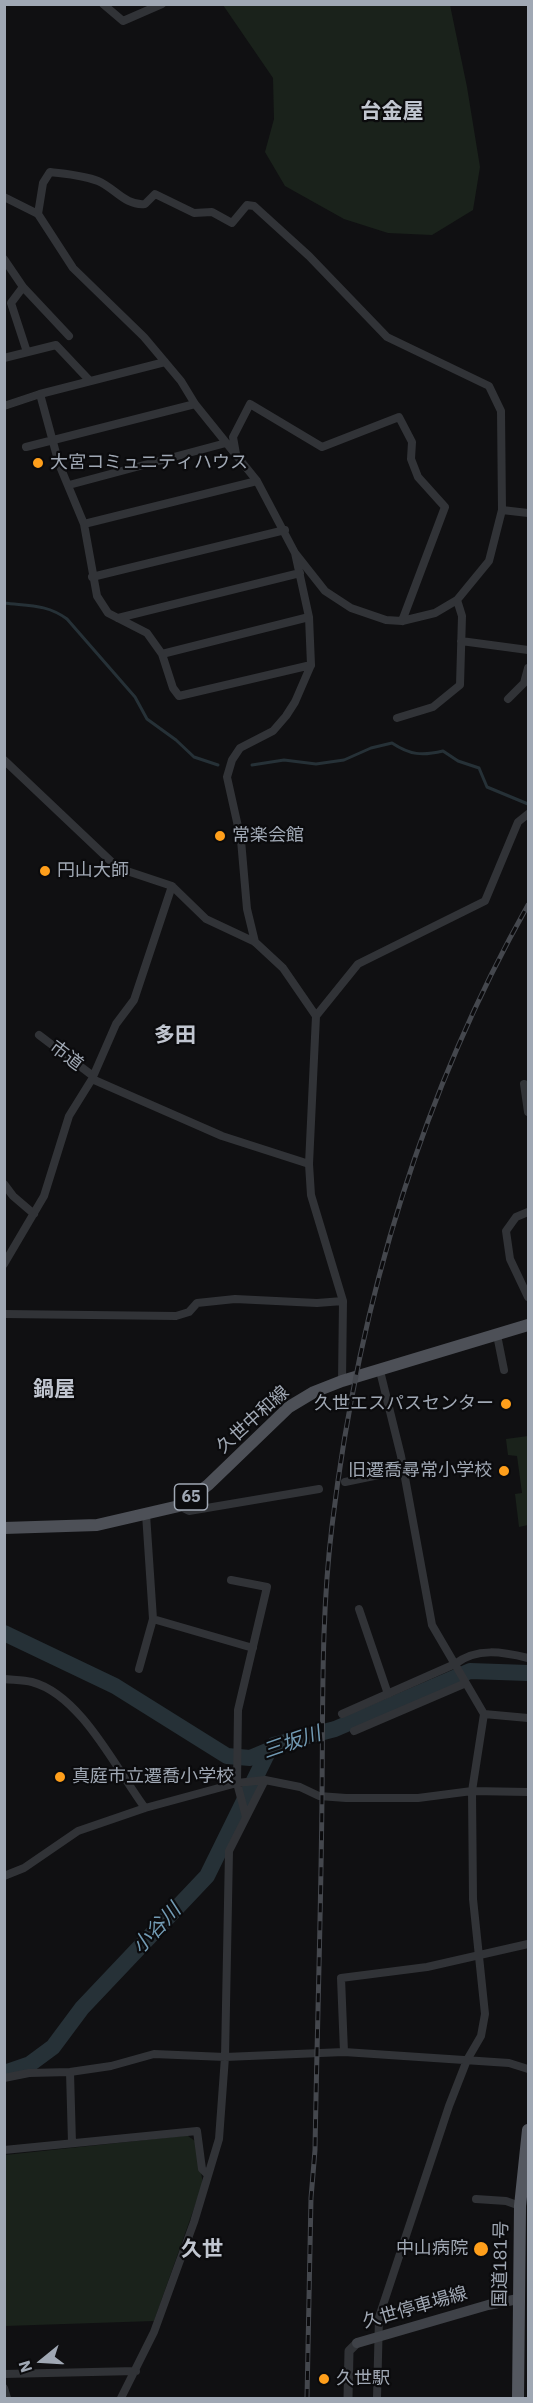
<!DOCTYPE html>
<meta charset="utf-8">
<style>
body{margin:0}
#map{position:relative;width:533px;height:2403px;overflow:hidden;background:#101012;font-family:"IBM Plex Sans",sans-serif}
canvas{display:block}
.frame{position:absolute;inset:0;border:6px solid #a0a8b4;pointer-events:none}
.north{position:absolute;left:12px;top:2331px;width:60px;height:60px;-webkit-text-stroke:4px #0b0b0d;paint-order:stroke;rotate:252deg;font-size:16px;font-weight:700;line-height:24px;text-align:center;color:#a0a8b4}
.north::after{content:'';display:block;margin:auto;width:21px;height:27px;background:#a0a8b4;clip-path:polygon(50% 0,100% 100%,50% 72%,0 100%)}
</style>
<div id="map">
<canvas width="533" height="2403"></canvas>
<div class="frame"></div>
<div class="north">N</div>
</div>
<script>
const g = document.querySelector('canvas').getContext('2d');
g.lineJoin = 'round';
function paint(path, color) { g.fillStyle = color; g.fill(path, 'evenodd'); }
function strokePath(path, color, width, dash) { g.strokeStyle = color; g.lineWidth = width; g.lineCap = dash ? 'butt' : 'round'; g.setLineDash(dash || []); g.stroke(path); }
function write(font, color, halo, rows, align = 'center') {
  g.font = font + ' "IBM Plex Sans","Noto Sans JP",sans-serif'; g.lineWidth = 4.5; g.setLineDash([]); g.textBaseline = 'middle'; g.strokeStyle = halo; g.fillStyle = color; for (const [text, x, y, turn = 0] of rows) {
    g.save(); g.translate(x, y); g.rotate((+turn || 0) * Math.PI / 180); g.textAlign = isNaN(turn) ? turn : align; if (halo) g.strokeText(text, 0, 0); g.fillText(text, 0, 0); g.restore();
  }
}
const green = new Path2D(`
 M223,5H450L467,87L480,167L473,210L432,235L388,233L344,219L285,186L265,152L274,119L273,78Z
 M528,1436V1525L519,1527L515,1494L522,1493L517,1456L508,1455L506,1439Z
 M182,2136H188L195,2141L203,2183L154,2321L5,2326V2155Z`);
const stream = new Path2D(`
 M4,603C28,606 47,604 67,619L135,697L147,719L176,740L194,757L218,765
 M252,765L284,760L316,764L344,760L371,748L392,743C410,755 422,756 443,751L458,761L479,768L487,787L528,804`);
const river = new Path2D(`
 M4,1633L115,1686L227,1756L250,1758L269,1750L274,1745L335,1729L470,1671L528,1673
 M4,2073L30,2064L53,2047L82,2008L207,1876L269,1750`);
const minor = new Path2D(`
 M103,4L123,21L162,4
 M4,197L38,214L73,268L144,337L181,381L195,404L257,481L295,553L309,617L311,665L295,702L286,716L273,731L240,748L232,760L227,777L241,840L247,909L255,942
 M38,214L43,183L50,172C66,174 83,175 98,181C115,188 125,206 145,204L155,194L194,213L212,212L232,223L247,205L254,206L309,256L387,337L489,386L501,411L502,510L489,561L457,600L435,613L402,621L386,620L351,608L325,591L295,553
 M4,259L23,287L69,336
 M23,287L11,303L27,352
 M4,358L56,345L90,381
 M165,362L40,394L59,464L84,524L97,596L108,613L147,633L162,654L173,688L179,696L311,665
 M4,406L40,394
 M26,447L195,404
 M236,454L233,437L250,404L322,447L399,417L412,442L411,459L418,477L445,507L402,621
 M69,485L226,443
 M502,510L528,513
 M84,524L257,481
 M92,577L285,530
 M118,618L300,573
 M461,641L528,650
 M162,654L309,617
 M508,699L524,683L528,668
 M397,718L433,707L460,685L462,616L457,600
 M4,760L118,868L172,886L206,919L255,942L283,968L316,1016
 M39,1035L93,1076
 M92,1079L222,1136L309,1164
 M524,1084L528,1112
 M4,1184L13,1196L34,1214
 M528,1212L516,1217L506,1231L510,1259L528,1297
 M4,1264L44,1196L69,1116L92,1079L116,1024L134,1000L172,886
 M4,1314L176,1316L189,1312L197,1303L235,1299L317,1303L343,1301
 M497,1335L504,1370
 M342,1381L343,1301L311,1195L309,1164L316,1016L358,964L485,901L518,822L528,814
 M345,1482L403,1470
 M179,1506L189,1511L319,1489
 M231,1580L267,1587L238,1710L237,1783L246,1817
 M359,1609L388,1694
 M153,1619L253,1648
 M139,1669L153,1619L146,1514
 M4,1679C13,1680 24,1680 32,1682C81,1695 116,1769 145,1808
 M342,1714L455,1664C477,1647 503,1652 528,1658
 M484,1714L528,1718
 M354,1731L466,1683
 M4,1876L24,1868L78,1831L145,1808L237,1783L265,1780L300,1787L319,1796L346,1798H418L472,1791L528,1792
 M344,2052L341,1978L427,1967L528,1944
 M70,2072L72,2143
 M4,2078L29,2073L70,2072L111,2066L154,2054L225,2057L344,2052L509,2063L528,2069
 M4,2150L197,2131L202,2169L208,2175
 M476,2199L506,2201L520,2206
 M4,2374L136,2371
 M4,2388L7,2398
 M121,2398L154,2332L194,2222L219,2139L225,2057L229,1851L265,1780
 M377,2398L379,2317L449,2106L467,2060L481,2036L485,2014L473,1899L472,1791L484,1714L432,1625L401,1456L380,1371`);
const tertiary = new Path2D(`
 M348,2398L349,2351L357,2343`);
const secondary = new Path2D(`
 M357,2343L488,2305L518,2299`);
const primary = new Path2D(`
 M4,1528L97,1525L179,1506L208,1485L289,1407L314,1392L342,1381L528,1325`);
const trunk = new Path2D(`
 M518,2398L520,2206L528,2130`);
const rail = new Path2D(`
 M307,2398L311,2198L315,2150C317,2032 321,1914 322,1796C323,1706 321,1616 332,1526C358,1309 420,1097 528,905`);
const markers = [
 [38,463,6,"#ff9f1b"],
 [220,836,6,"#ff9f1b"],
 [45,871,6,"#ff9f1b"],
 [506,1404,6,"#ff9f1b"],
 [504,1471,6,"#ff9f1b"],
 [60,1777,6,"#ff9f1b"],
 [481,2249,8,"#ff9f1b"],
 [324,2379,6,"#ff9f1b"]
];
const shields = [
 [191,1497,33]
];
const shieldNames = [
 ["65",191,1497]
];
const poiNames = [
 ["大宮コミュニティハウス",50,463],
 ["常楽会館",232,836],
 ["円山大師",57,871],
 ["久世エスパスセンター",494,1404,"right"],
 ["旧遷喬尋常小学校",492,1471,"right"],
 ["真庭市立遷喬小学校",72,1777],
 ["中山病院",468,2249,"right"],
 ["久世駅",336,2379]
];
const streetNames = [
 ["市道",66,1056,37],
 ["久世中和線",253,1420,-42],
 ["国道181号",501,2264,-89],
 ["久世停車場線",415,2308,-16]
];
const waterNames = [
 ["三坂川",292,1743,-19],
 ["小谷川",157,1929,-47]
];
const quarterNames = [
 ["台金屋",392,112],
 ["多田",175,1036],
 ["鍋屋",54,1390],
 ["久世",202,2250]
];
paint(green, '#1a221b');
strokePath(stream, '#263137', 3);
strokePath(river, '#263137', 16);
strokePath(minor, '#313337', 8);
strokePath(tertiary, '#313337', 9);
strokePath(secondary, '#3f4248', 10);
strokePath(primary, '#4d5057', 12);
strokePath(trunk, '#545860', 12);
strokePath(rail, '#44474d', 5);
strokePath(rail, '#0b0b0d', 3, [9]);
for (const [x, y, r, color] of markers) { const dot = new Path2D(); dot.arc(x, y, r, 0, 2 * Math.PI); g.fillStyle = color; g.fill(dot); strokePath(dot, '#0b0b0d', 2); }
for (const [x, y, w] of shields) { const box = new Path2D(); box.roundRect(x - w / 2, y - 13, w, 26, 4.5); g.fillStyle = '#0b0b0d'; g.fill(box); strokePath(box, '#a0a8b4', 1.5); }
write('bold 16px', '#a0a8b4', null, shieldNames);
write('18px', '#a0a8b4', '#0b0b0d', poiNames, 'left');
write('18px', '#a0a8b4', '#0b0b0d', streetNames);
write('italic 20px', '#729bb4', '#0b0b0d', waterNames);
write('bold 21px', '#c1c6d0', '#0b0b0d', quarterNames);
</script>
